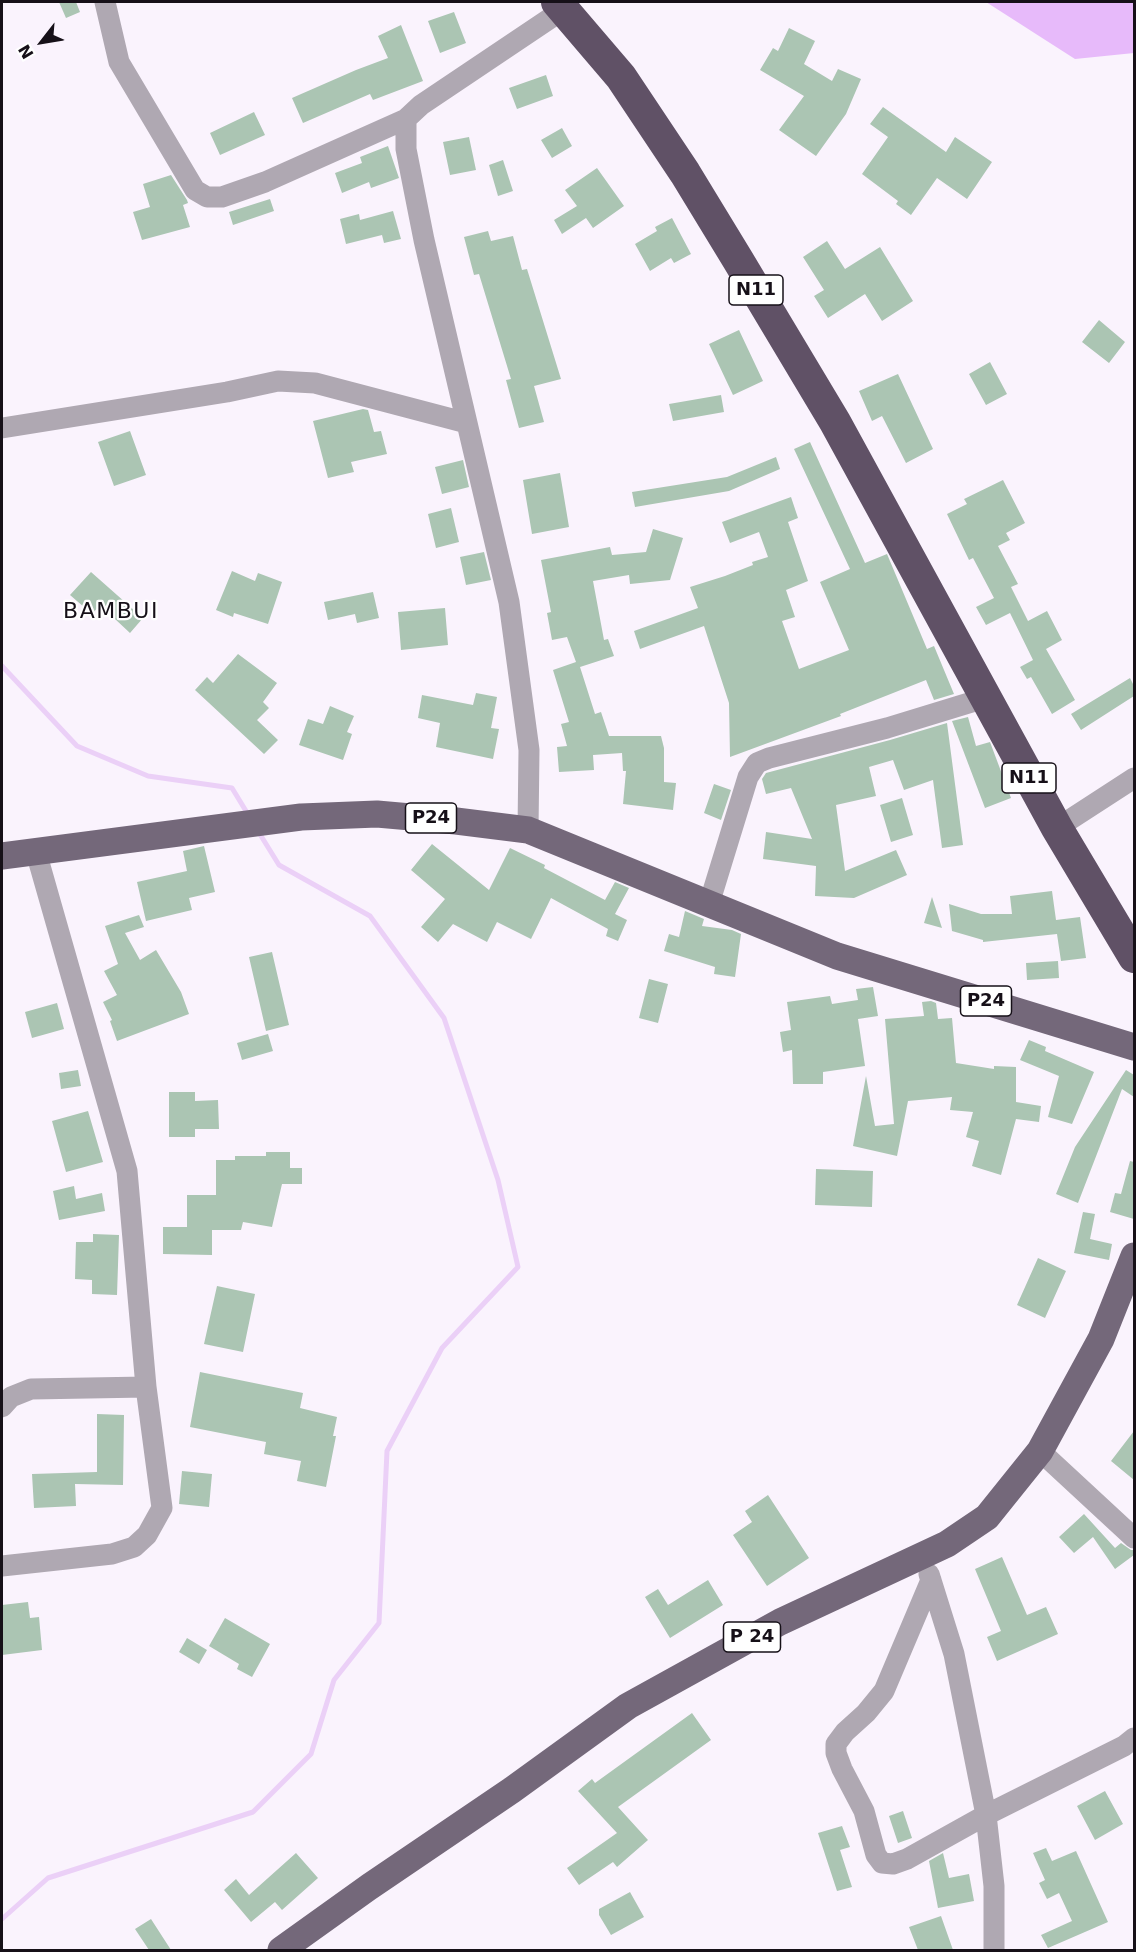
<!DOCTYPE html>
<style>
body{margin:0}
#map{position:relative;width:1136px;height:1952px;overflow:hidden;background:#faf3fd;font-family:"DejaVu Sans",sans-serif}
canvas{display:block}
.frame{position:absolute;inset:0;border:3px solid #161018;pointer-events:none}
.north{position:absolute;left:12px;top:12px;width:60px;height:60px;-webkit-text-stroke:4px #fff;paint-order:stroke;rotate:239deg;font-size:16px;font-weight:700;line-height:24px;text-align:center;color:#161018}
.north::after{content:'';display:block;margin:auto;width:21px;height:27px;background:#161018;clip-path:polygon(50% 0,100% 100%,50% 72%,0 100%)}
</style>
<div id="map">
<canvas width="1136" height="1952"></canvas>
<div class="frame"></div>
<div class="north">N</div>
</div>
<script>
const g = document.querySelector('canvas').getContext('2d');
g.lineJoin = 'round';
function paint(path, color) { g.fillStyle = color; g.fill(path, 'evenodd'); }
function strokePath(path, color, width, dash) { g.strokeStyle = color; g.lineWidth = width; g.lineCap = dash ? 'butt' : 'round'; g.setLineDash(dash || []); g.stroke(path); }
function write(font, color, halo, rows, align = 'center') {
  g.font = font + ' "DejaVu Sans",sans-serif'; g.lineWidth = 4.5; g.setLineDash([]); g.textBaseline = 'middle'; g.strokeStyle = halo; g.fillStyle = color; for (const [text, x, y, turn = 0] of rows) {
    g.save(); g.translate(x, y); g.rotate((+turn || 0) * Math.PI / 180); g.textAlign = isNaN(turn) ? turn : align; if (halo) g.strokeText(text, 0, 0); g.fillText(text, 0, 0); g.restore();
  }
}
const green = new Path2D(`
 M986,2H1134V53L1075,59Z`);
const stream = new Path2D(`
 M2,666L77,746L148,776L232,788L249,816
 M2,1919L48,1878L253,1812L311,1754L334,1680L379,1623L387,1451L442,1348L518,1267L498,1180L444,1018L370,916L279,865L258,831`);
const building = new Path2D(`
 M59,2H76L80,12L66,18Z
 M454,12L466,43L440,53L428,21Z
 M401,25L423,81L373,100L370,94L303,123L292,98L356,70L388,58L378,36Z
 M789,28L815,41L804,64L832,81L838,69L861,79L846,114L816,156L779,130L804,96L760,70L773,48L778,51Z
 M546,75L553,96L517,109L509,88Z
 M883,107L946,152L955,137L992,162L967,199L937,178L911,215L896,204L898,201L862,174L888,137L870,124Z
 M254,112L265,135L220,155L210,133Z
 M562,128L572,146L552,158L541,140Z
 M469,137L476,170L450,175L443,142Z
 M388,146L399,178L371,188L369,182L342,193L335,173L362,163L360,157Z
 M503,160L513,191L498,196L489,165Z
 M597,168L624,206L593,228L586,218L562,234L554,220L577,206L565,190Z
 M171,175L187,200L188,203L183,205L190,227L142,240L133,212L150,207L143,184Z
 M270,199L274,211L233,225L229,212Z
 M393,211L401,239L384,243L382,235L346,244L340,219L359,214L360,220Z
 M672,218L691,254L674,263L671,258L650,271L635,244L657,231L655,227Z
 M488,231L491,241L513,236L522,270L527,269L561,379L534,386L544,422L519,428L506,380L511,379L479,274L474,275L464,237Z
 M827,241L845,269L880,247L913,301L882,321L865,294L828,318L814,296L824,290L803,257Z
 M1099,320L1125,342L1109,363L1082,342Z
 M739,330L763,381L733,395L709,344Z
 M990,362L1007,394L986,405L969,374Z
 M898,374L933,449L906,463L882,416L872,421L859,391Z
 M721,395L724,412L673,421L669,404Z
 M363,409L368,410L374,432L381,431L387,454L351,462L354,472L328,478L313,421Z
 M130,431L146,475L114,486L98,442Z
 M810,442L865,563L887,554L927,649L934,646L954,694L934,700L926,680L840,714L841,716L730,757L729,703L704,626L640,649L634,631L698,608L690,587L725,576L753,565L752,562L768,557L759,532L730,543L722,522L791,497L798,518L788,522L808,581L786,590L795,617L782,621L799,669L849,650L820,582L850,569L794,449Z
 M776,457L780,469L729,491L635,507L632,492L727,477Z
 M463,460L469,487L442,494L435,467Z
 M560,473L569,527L532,534L523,480Z
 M1003,480L1025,523L1006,533L1010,540L998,546L1018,584L1011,587L1028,621L1047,611L1062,640L1046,649L1075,700L1052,714L1031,677L1027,679L1020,667L1033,660L1010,613L986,625L976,607L994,598L973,558L969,560L947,514L967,504L964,499Z
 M451,508L459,542L436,548L428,514Z
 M653,529L683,538L670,580L630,584L629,575L593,581L604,640L608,639L614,656L580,667L595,714L601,712L609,736H661L664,748V782L676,783L673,810L623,804L626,771H623L622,753L593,755L594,770L559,772L557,747L567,746L561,724L569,722L553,670L576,662L567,637L552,640L547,613L551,612L541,560L610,547L612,555L646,552Z
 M484,552L491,580L466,585L460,557Z
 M232,571L255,581L258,573L282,582L268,624L234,613L233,617L216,610Z
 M91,572L143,618L130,633L100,605L92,614L70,595Z
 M373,592L379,618L357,623L355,614L328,620L324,602Z
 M445,608L448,645L401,650L398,612Z
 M238,654L277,683L263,702L269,708L257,720L278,740L264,754L195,690L207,677L213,683Z
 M1130,678L1134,686V696L1081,730L1071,714Z
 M476,693L497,697L491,728L499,729L493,759L436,747L440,723L418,718L422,695L473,705Z
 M330,706L354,716L347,732L352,734L343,760L299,745L308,719L323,724Z
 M968,717L976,746L990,742L1011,798L985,808L952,721Z
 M947,723L963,845L942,848L933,780L904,790L893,760L869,767L876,796L836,805L845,871L896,850L907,875L854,898L815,896L816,866L763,859L766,832L812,839L791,788L766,794L762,779L766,773L890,740Z
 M714,784L731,790L721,820L704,813Z
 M902,798L913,835L891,842L880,805Z
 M432,844L489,890L510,848L545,865L544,868L605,900L615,882L629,888L615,914L627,920L618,941L606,936L608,929L551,898L531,939L497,922L487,942L453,924L438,942L421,927L445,899L411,870Z
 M204,846L215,892L189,898L192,910L146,921L137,882L187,871L183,851Z
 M1052,891L1056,920L1080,917L1086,958L1061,961L1057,934L983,942V940L952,931L949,904L981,914H1012L1010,896Z
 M932,897L942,928L924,923Z
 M685,911L704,919L702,926L732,930L741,934L735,977L714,974L715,967L664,951L669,934L679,937Z
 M139,915L144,927L125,933L140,960L156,950L181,992L189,1014L117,1041L110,1021L112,1020L103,1002L117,995L104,971L118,964L105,926Z
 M272,952L289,1025L266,1031L249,957Z
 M1058,961L1059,978L1027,980L1026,963Z
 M649,979L668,984L658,1023L639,1018Z
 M873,987L878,1016L858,1019L865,1066L823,1072V1084H793L792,1050L783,1052L780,1032L791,1030L787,1002L830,996L832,1004L858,1000L856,989Z
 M931,1001L936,1003L938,1019L952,1018L956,1063L994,1069V1066L1016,1067V1102L1041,1106L1039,1122L1016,1119L1001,1175L972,1166L979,1141L966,1137L973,1112L950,1110L952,1097L908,1101L897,1156L853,1146L866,1076L875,1126L894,1124L885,1019L924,1016L922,1002Z
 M57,1003L64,1029L32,1038L25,1012Z
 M268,1034L273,1051L242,1060L237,1043Z
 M1029,1040L1046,1047L1045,1051L1094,1072L1072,1124L1048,1117L1059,1076L1020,1060Z
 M78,1070L81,1086L61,1089L59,1073Z
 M1126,1070L1134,1075V1097L1122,1089L1078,1203L1056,1194L1075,1147Z
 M169,1092H195V1101L218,1100L219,1129H195V1137H169Z
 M88,1111L103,1162L66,1172L52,1121Z
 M266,1152H290V1168H302V1184H282L272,1227L243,1222L241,1230H212V1255L163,1254V1227H187V1195H216V1160H235V1156H266Z
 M1130,1161L1134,1162V1219L1110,1212L1115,1193L1121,1194Z
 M816,1169L873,1171L872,1207L815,1205Z
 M74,1186L76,1199L102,1193L105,1211L59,1220L53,1191Z
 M1083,1212L1095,1214L1090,1239L1112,1244L1109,1260L1074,1253Z
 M93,1234L119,1235L117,1295L92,1294V1280L75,1279L76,1242H93Z
 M1038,1258L1066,1271L1045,1318L1017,1305Z
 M217,1286L255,1294L243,1352L204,1344Z
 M200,1372L303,1393L300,1408L337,1417L333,1436H336L326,1487L297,1481L301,1461L264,1454L266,1442L190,1427Z
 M97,1414L124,1415L123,1485L75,1484L76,1506L34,1508L32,1474L97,1472Z
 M1134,1431V1480L1111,1461Z
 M182,1471L212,1474L209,1507L179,1504Z
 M768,1495L809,1558L767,1586L733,1535L752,1522L745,1511Z
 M1084,1514L1115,1548L1121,1543L1131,1550H1134V1555L1115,1569L1093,1537L1074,1553L1059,1537Z
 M1002,1557L1027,1615L1046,1607L1058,1634L997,1661L987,1637L1001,1631L975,1569Z
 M708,1580L723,1605L670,1638L645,1597L658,1589L668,1605Z
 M28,1602L30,1618L39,1617L42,1650L2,1655V1605Z
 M225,1618L270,1644L252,1677L237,1669L239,1664L209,1646Z
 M187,1638L207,1650L199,1664L179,1652Z
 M692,1713L711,1740L618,1807L648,1840L617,1867L613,1862L579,1885L567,1868L617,1833L578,1791L592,1779L595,1783Z
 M1105,1791L1123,1824L1095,1840L1077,1806Z
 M903,1811L912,1838L898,1843L889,1816Z
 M842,1826L850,1847L840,1850L852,1887L837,1891L818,1833Z
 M1046,1848L1052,1861L1076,1851L1108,1922L1048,1948L1041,1935L1072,1921L1059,1893L1047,1899L1039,1883L1045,1880L1033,1853Z
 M296,1853L318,1878L282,1910L275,1902L251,1922L224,1890L236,1879L249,1895Z
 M943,1853L949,1878L969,1874L974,1901L938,1908L929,1861Z
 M630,1892L644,1917L611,1935L599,1915V1909Z
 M941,1916L953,1950H918L909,1927Z
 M151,1919L171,1950H149L135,1929Z`);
const minor = new Path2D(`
 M105,2L119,62L195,190L207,197H222L265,182L406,119
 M2,428L227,392L278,381L315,383L467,423
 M1057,828L1134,778
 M528,830L529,750L509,602L424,240L406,149V119L421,105L564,9
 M709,904L748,777L757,763L769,758L887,728L985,698
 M2,1407L11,1397L31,1389L146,1387
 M1040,1451L1134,1538
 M2,1566L112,1554L134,1547L147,1535L162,1508L146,1387L127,1171L36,852
 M929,1574L954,1654L986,1815L994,1886V1950
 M931,1580L884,1691L866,1713L845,1732L836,1744V1753L842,1769L864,1811L876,1855L882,1863L893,1864L907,1859L986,1815L1124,1746L1134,1738`);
const major = new Path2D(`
 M2,856L301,817L377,814L456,821L528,830L837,956L1134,1047
 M281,1950L369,1887L512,1790L628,1706L780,1622L947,1544L987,1517L1040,1451L1101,1339L1134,1256`);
const highway = new Path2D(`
 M557,2L621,77L685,173L738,260L835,422L1057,828L1134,957`);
const shields = [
 [756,290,54],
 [1029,778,54],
 [431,818,51],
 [986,1001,51],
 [752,1637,57]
];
const shieldNames = [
 ["N11",756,290],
 ["N11",1029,778],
 ["P24",431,818],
 ["P24",986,1001],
 ["P 24",752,1637]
];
const quarterNames = [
 ["BAMBUI",111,612]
];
paint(green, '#e7bafa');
strokePath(stream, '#ebd0f7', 5);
paint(building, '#abc5b3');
strokePath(minor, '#afa8b2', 21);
strokePath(major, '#74687a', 27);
strokePath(highway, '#605166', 32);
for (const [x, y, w] of shields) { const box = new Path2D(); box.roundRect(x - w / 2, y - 15, w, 30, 4.5); g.fillStyle = '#fff'; g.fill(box); strokePath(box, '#161018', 1.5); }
write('bold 18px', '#161018', null, shieldNames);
g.letterSpacing = '1.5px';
write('22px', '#161018', '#fff', quarterNames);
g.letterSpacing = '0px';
</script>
